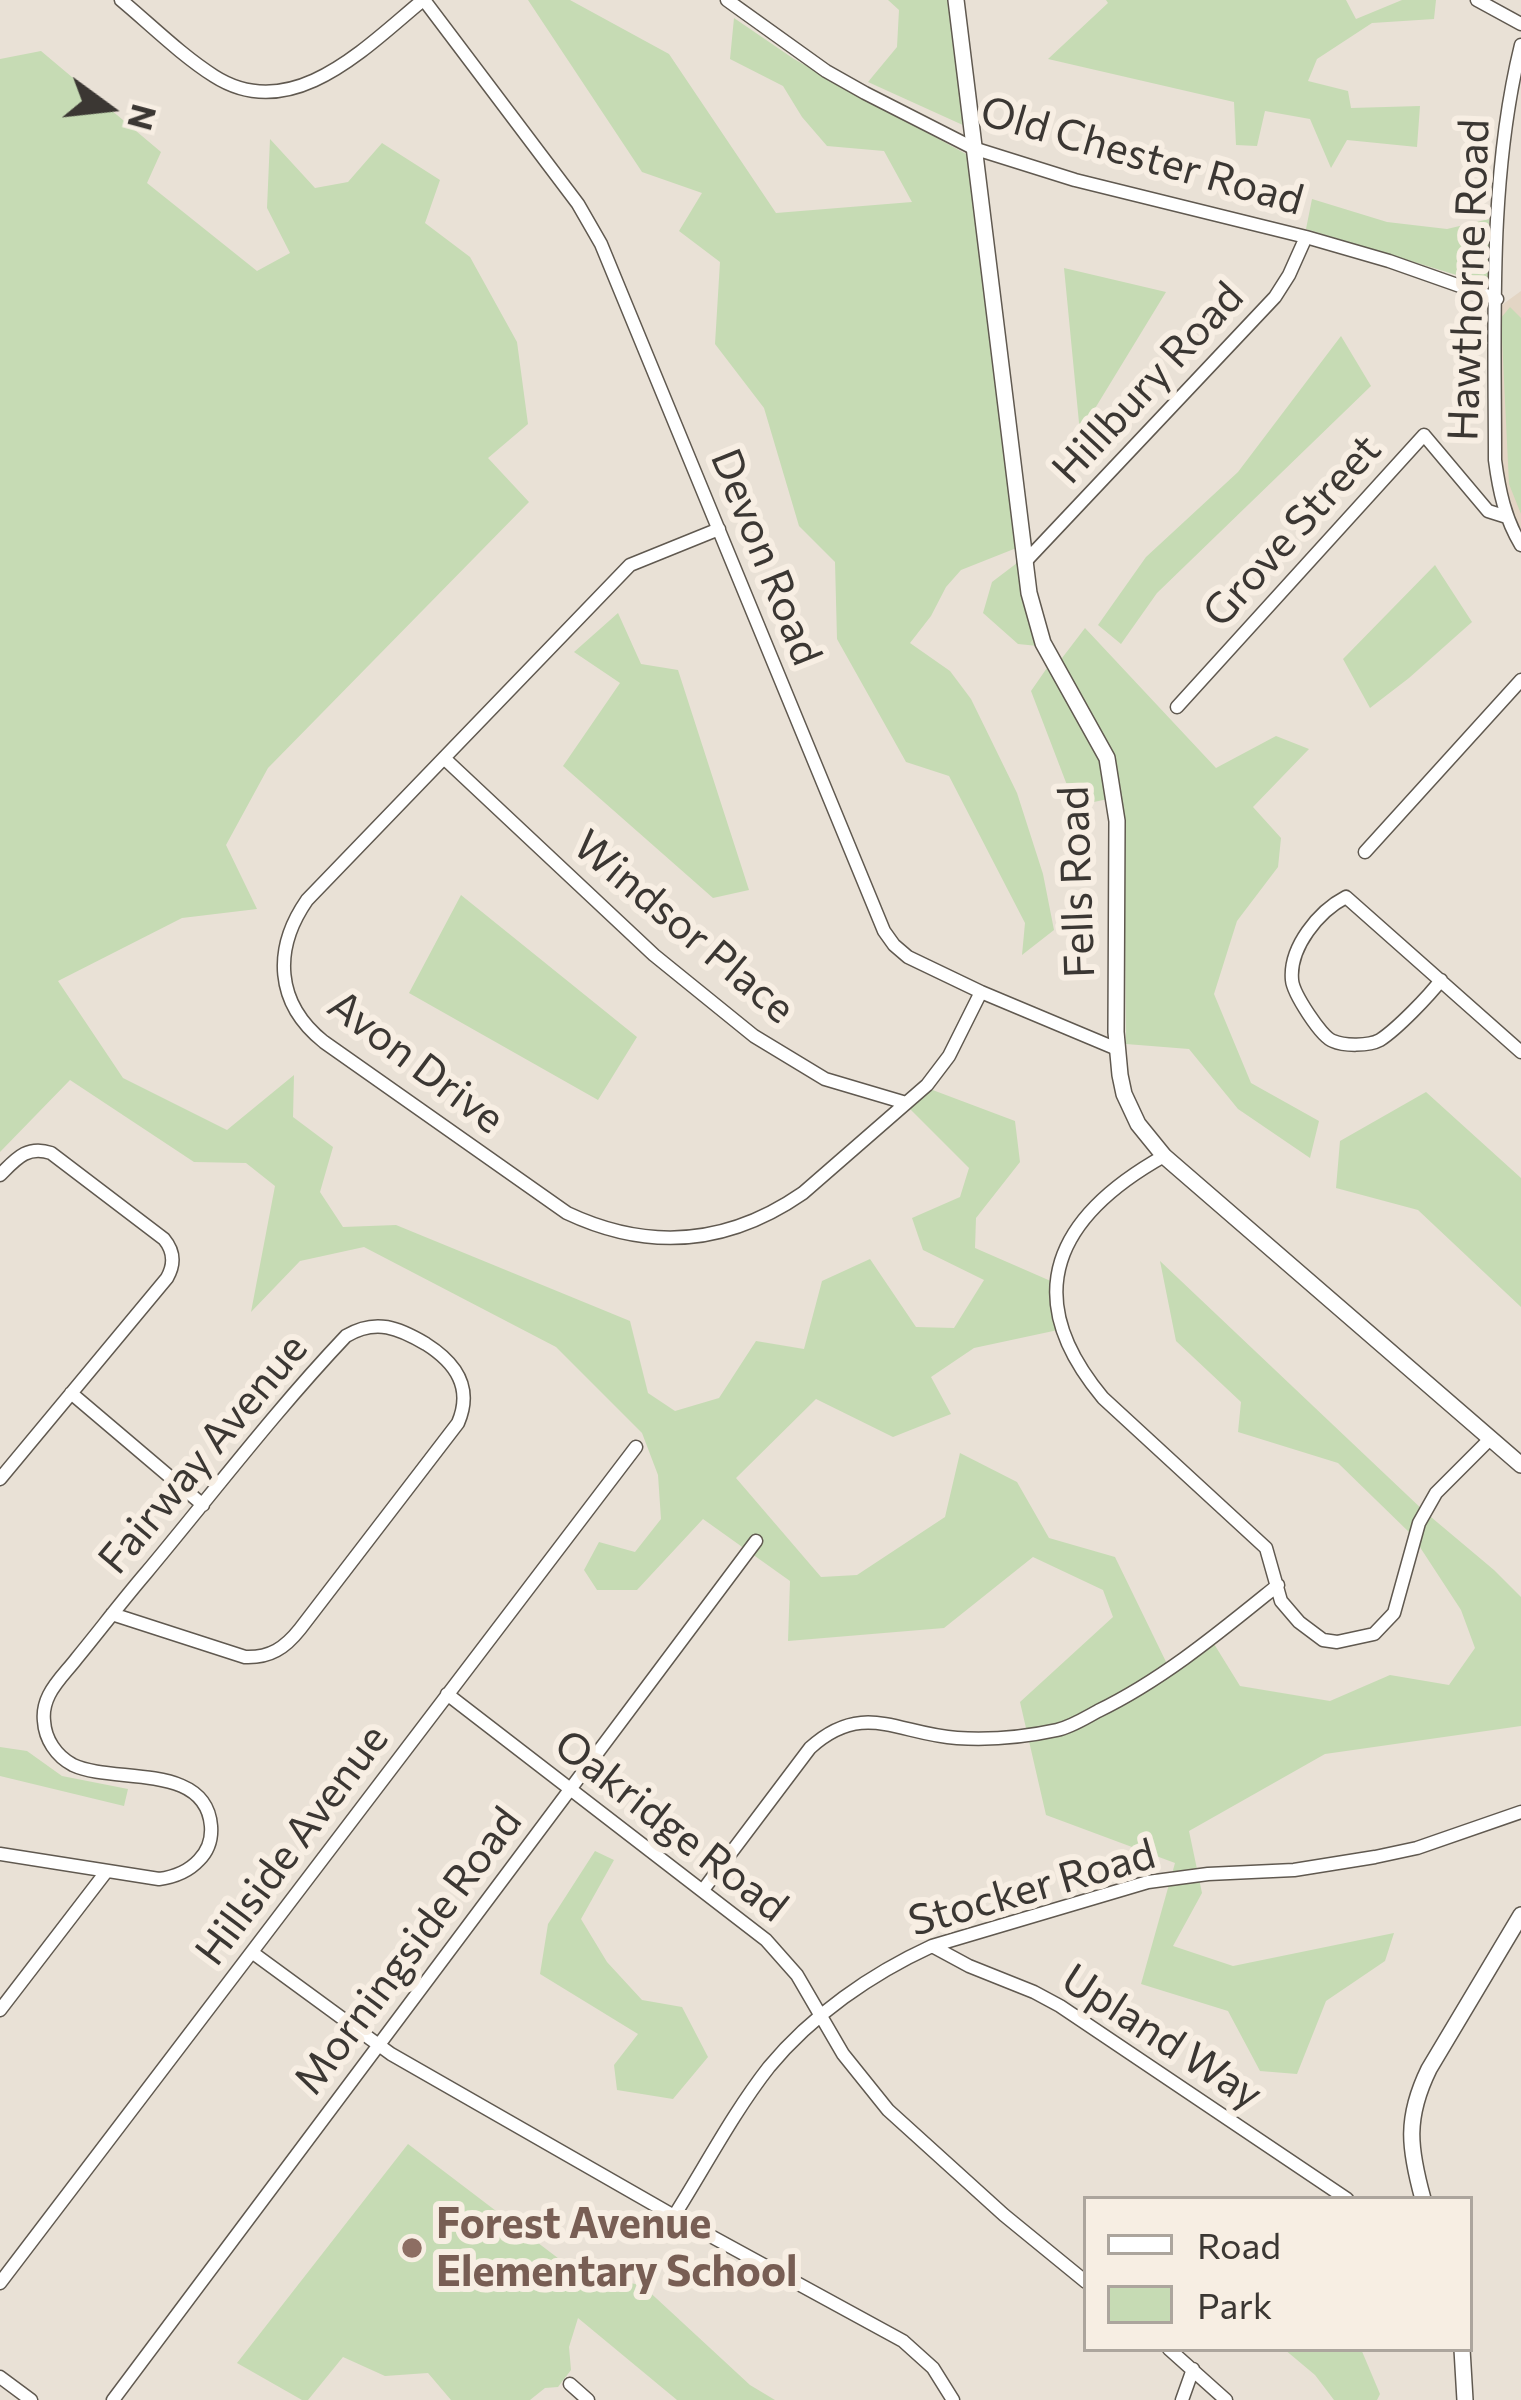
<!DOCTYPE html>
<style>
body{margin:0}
#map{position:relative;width:1521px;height:2400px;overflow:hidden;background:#e9e1d6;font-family:Commissioner,sans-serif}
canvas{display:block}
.legend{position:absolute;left:1083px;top:2196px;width:390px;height:156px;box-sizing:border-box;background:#f7eee3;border:3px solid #aca59d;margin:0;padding:15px 21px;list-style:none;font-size:36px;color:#3b3733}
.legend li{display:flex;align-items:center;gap:24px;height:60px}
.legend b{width:60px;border:3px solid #aca59d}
.north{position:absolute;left:48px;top:48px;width:120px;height:120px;-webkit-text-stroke:9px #f7eee3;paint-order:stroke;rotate:105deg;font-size:33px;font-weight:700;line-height:48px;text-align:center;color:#3b3733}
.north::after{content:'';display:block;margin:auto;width:42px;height:54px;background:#3b3733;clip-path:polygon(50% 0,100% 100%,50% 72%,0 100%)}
</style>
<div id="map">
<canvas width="1521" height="2400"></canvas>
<ul class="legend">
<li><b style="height:15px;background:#fff"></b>Road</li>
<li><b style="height:33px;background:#c6dbb4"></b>Park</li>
</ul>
<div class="north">N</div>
</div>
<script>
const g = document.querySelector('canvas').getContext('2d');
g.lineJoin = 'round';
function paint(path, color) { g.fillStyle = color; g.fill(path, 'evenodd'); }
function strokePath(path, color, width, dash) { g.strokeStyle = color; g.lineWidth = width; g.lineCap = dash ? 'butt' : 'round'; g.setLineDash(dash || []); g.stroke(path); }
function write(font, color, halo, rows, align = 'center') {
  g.font = font + ' Commissioner,sans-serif'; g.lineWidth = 12; g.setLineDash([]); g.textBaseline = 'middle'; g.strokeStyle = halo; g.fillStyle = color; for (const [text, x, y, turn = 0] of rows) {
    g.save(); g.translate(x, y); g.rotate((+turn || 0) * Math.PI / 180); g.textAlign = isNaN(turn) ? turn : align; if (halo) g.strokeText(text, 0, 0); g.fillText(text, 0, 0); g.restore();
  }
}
const built = new Path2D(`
 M1521,291V534L1500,467L1499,307Z`);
const green = new Path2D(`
 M528,0H570L669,54L776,213L912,202L884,151L827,146L802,117L783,86L730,59L734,18L794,59L966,154L973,170L1019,547L961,570L946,587L931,616L910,643L950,671L971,699L1017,793L1043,874L1054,930L1022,955L1025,923L949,776L906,762L837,639L835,562L799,526L764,408L715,344L720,262L679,231L702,193L642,172Z
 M888,0H951L965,126L868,82L897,47L899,10Z
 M1106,0H1346L1356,19L1402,0H1436L1434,19L1372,23L1317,59L1308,81L1348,91L1351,108L1420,106L1417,147L1347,140L1331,168L1310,119L1265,111L1257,146L1236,145L1234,102L1048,59L1108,3Z
 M41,51L161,152L147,183L257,271L290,253L267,208L270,139L315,188L348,182L382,143L440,180L425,223L470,257L517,342L528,424L488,458L529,502L268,768L226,845L257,909L182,918L58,981L123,1078L227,1130L294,1075L293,1117L333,1147L320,1192L343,1227L396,1225L630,1321L648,1393L675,1411L719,1398L756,1341L804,1349L822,1281L870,1259L916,1327L954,1328L984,1280L923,1250L912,1218L960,1197L969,1168L904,1103L922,1086L1015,1121L1020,1162L976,1218L975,1248L1053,1282L1058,1330L974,1348L931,1377L951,1414L893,1437L816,1399L736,1478L821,1577L857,1575L945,1517L960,1453L1017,1482L1049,1538L1115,1557L1170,1670L1211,1639L1240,1686L1330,1701L1390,1675L1449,1685L1475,1648L1461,1610L1412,1535L1338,1463L1238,1432L1241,1402L1176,1341L1160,1261L1425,1512L1494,1570L1521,1597V1726L1325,1754L1189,1831L1202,1893L1173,1946L1233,1966L1394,1933L1385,1961L1326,2001L1297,2074L1260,2071L1228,2011L1141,1984L1175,1863L1046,1815L1020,1702L1113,1617L1103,1590L1033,1557L944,1628L788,1641L790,1581L703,1519L637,1590H597L584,1570L599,1542L635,1552L661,1519L658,1475L642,1433L556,1347L364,1247L300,1261L251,1312L275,1186L246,1163L194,1162L70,1080L0,1152V59Z
 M1312,199L1387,222L1447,229L1489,219V285L1306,229Z
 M1064,268L1166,292L1080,433Z
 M1510,307L1521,318V514L1509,484L1501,318Z
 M1341,336L1371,386L1157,593L1121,644L1098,625L1146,557L1238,472Z
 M1017,563L1038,646L1018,644L983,613L992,582Z
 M1435,565L1472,622L1409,678L1370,708L1343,659Z
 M618,613L641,664L678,670L749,890L713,898L563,766L620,683L574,652Z
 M1085,628L1216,768L1276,736L1309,749L1253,807L1281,838L1278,867L1237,921L1214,994L1251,1083L1319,1121L1310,1158L1238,1109L1189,1049L1126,1044L1124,820L1111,753L1059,662Z
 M1049,665L1099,759L1108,799L1075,806L1031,691Z
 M461,895L637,1037L598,1100L409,993Z
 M1426,1092L1521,1178V1307L1418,1210L1336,1188L1340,1141Z
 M0,1747L27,1751L62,1776L128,1789L124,1806L0,1776Z
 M595,1851L614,1860L581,1919L607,1962L642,2000L682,2007L708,2057L673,2099L617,2090L614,2065L638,2034L540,1974L548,1924Z
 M408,2144L571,2268L643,2286L750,2385L775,2400H677L578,2318L569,2347L571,2370L558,2387L545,2388L530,2400H451L428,2373L385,2376L343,2357L308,2400H302L237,2363Z
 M1284,2349H1361L1380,2394L1377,2400H1334L1315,2375Z`);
const minor = new Path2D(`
 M121,0C151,25 181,55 214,76C292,126 367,46 423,0
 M424,0L578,204L601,244L884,931L894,945L908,957L981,992L1117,1049
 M727,0L826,71L865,93L973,148L1075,180L1306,237L1389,261L1497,299
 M1477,0L1521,24
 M1521,45C1488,179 1495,323 1495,460C1499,490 1505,519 1521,545
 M719,529L630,565L307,900C273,949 275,1003 324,1042L567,1213C650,1252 728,1245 803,1193L927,1085L949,1056L981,992
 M1024,563L1275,297L1289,275L1306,237
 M1177,707L1424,435L1488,511L1507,517
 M445,759L654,955L754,1036L825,1079L906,1103
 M1365,852L1521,680
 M1441,980C1429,996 1397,1029 1380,1040C1369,1046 1344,1046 1333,1041C1321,1037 1293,993 1292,980C1289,947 1319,911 1346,897L1521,1052
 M1164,1156C1057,1216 1017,1295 1103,1398L1266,1548L1281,1601L1299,1622L1323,1640L1337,1642L1374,1634L1394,1613L1419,1523L1436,1493L1491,1438
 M0,1175C16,1159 27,1145 51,1153L164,1239C174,1251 175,1264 167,1278L0,1479
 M71,1393L203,1505
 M447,1694L766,1940L797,1975L843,2054L888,2110L1004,2215L1086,2282
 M0,1854L159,1879C174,1877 188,1872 199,1860C208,1851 212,1839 211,1826C206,1762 113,1784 73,1765C56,1756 45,1739 44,1721C43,1712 45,1703 49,1695C56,1681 68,1670 77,1658C100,1630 122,1601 146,1573C212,1494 275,1411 346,1336C376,1318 399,1328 426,1344C456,1363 473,1388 458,1423L300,1629C285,1648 270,1658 245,1657L112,1614
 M703,1890L810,1748C863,1700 898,1734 957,1738C989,1740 1025,1737 1057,1730C1071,1727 1085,1718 1098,1711C1164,1679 1221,1631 1278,1585
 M932,1946L969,1966L1034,1992L1060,2006L1347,2199
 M253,1953L391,2054L674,2216L903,2341L933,2368L953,2400
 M0,2010L106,1872
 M674,2216C705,2167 733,2113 769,2067C812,2015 871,1974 932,1946L1148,1882L1208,1874L1294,1870L1375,1857L1417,1848L1521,1812
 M0,2283L636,1447
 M1169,2349L1226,2400
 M0,2377L31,2400
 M570,2384L588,2400
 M113,2400L756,1541
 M1182,2400L1193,2369`);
const tertiary = new Path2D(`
 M956,0L1029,593L1043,643L1107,758L1117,821L1116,1032L1120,1075L1124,1094L1138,1124L1164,1156L1521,1465
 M1423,2199C1409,2148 1405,2118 1429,2069L1521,1915
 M1462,2349L1465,2400`);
const markers = [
 [412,2248,12,"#8d6e63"]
];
const streetNames = [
 ["Old Chester Road",1142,156,16],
 ["Hawthorne Road",1469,280,-88],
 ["Hillbury Road",1148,383,-47],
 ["Grove Street",1292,531,-48],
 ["Devon Road",766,557,68],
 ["Fells Road",1077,882,-92],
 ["Windsor Place",684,927,40],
 ["Avon Drive",416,1062,37],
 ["Fairway Avenue",203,1454,-50],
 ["Oakridge Road",671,1826,38],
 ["Hillside Avenue",292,1845,-53],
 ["Stocker Road",1032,1888,-16],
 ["Morningside Road",408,1951,-53],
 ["Upland Way",1162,2037,33]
];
const educationNames = [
 ["Forest Avenue",436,2224],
 ["Elementary School",436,2272]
];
paint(built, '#e3d5c4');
paint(green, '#c6dbb4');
strokePath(minor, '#605950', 15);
strokePath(tertiary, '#605950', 18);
strokePath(minor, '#fff', 12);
strokePath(tertiary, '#fff', 15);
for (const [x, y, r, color] of markers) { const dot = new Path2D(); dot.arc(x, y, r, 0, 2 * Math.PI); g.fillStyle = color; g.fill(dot); strokePath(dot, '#f7eee3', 4.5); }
write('42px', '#3b3733', '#f7eee3', streetNames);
write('bold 42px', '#785e54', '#f7eee3', educationNames, 'left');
</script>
